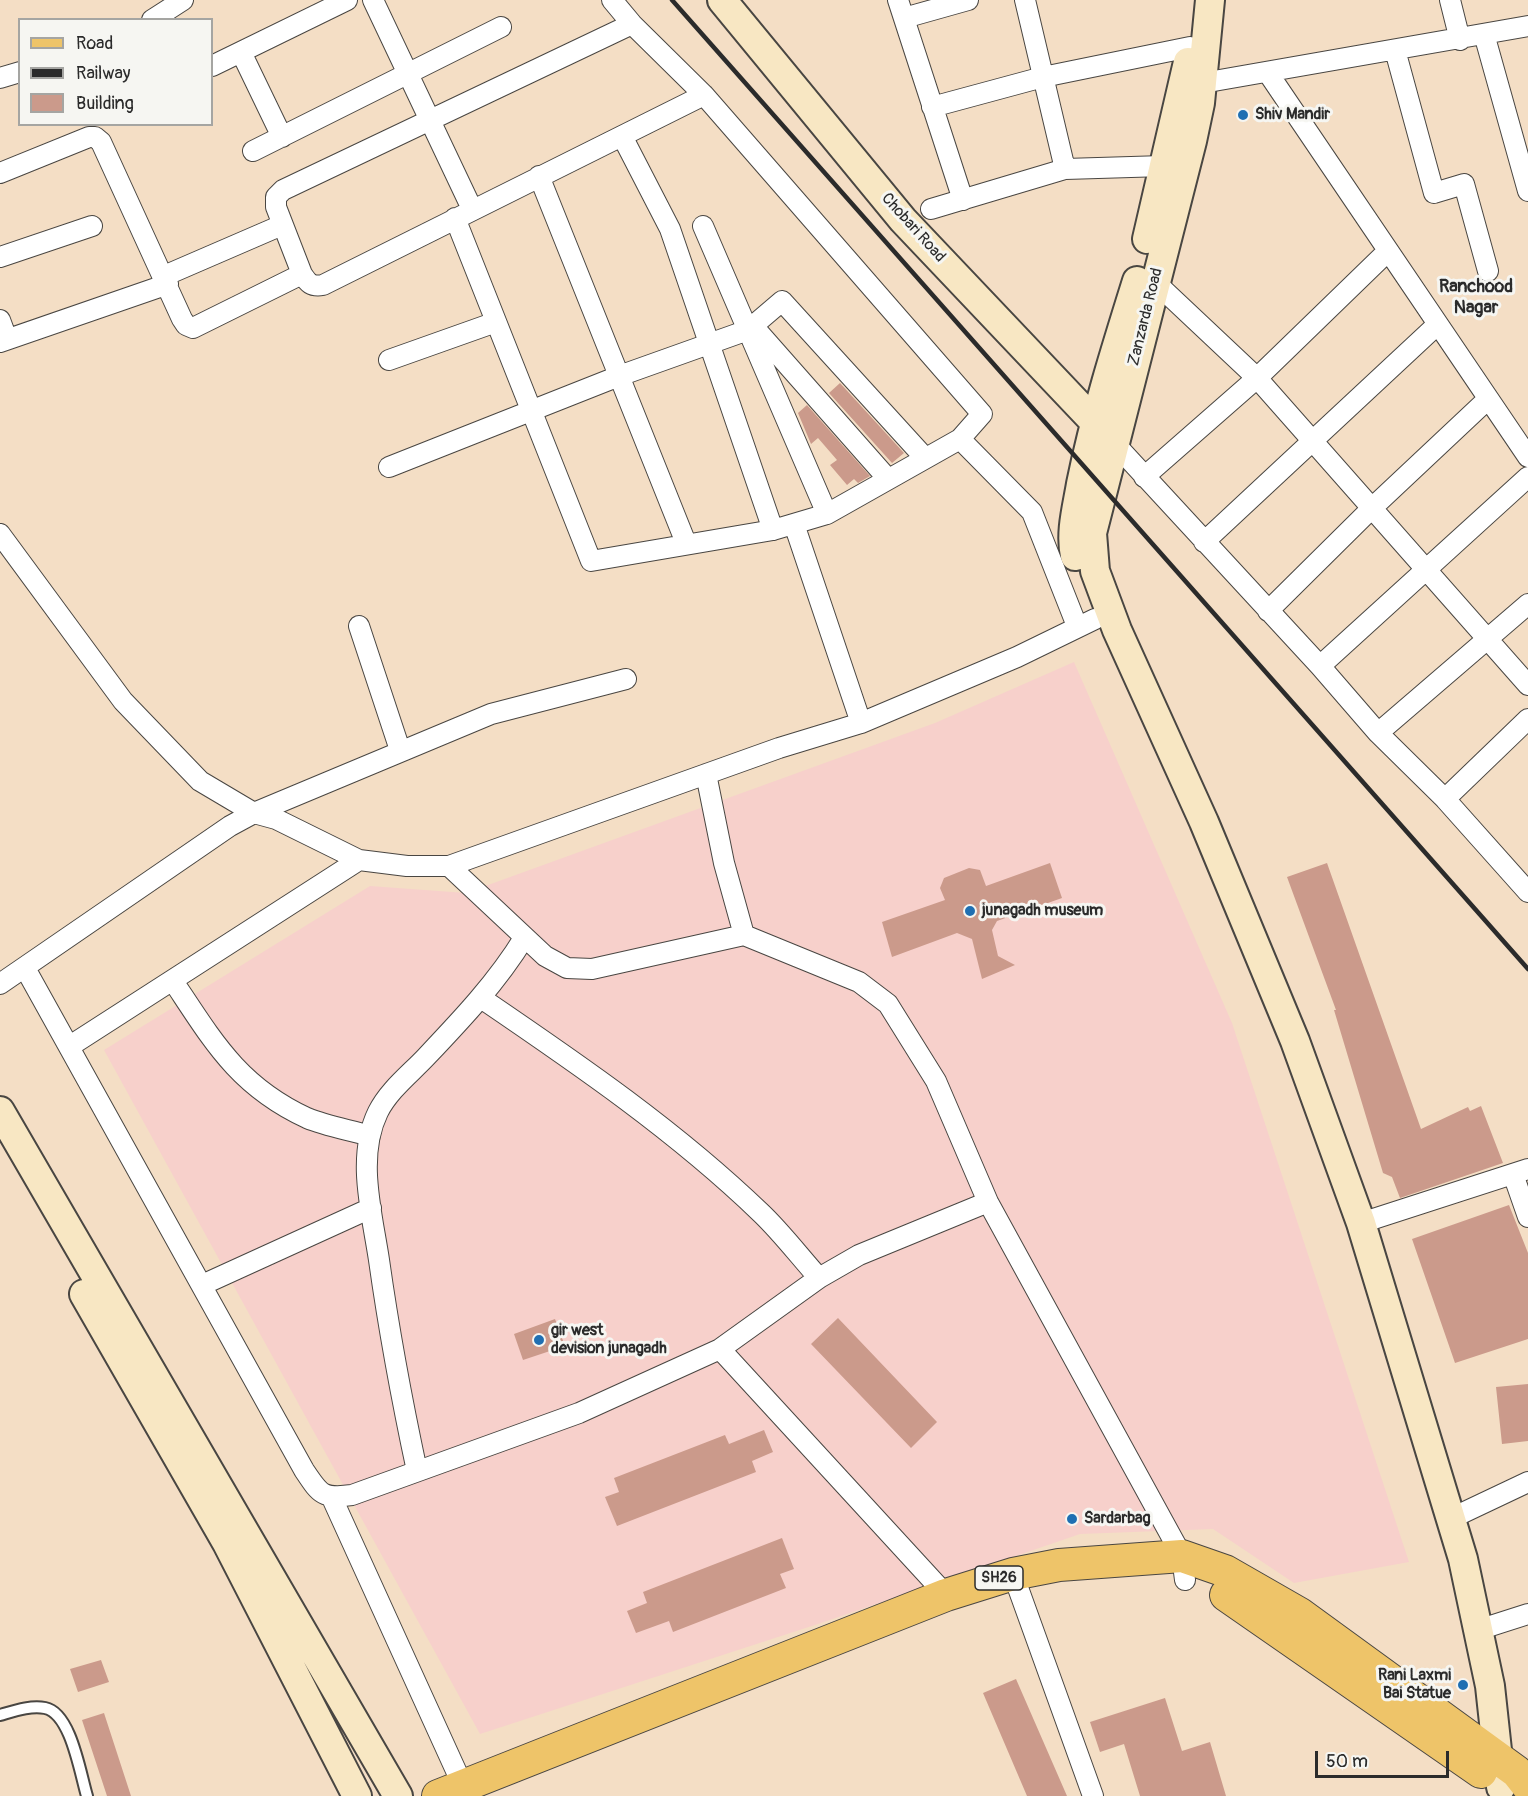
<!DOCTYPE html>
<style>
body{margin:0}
#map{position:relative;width:1528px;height:1796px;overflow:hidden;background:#f4dec5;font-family:Pangolin,sans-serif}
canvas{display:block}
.legend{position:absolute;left:18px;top:18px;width:195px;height:108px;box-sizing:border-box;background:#f6f6f2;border:2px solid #a5a5a2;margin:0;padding:8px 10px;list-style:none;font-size:18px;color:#2b2b2b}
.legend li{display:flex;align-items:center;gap:12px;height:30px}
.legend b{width:30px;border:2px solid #a5a5a2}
.scale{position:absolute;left:1315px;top:1751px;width:134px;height:27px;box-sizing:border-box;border:3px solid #2b2b2b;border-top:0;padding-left:8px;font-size:18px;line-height:21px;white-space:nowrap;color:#2b2b2b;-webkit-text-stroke:4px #f6f6f2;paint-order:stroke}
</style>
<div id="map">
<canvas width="1528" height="1796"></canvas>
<ul class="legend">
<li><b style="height:8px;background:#eec469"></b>Road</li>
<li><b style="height:8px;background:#2b2b2b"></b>Railway</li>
<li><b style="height:16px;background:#cb9a8b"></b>Building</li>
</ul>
<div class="scale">50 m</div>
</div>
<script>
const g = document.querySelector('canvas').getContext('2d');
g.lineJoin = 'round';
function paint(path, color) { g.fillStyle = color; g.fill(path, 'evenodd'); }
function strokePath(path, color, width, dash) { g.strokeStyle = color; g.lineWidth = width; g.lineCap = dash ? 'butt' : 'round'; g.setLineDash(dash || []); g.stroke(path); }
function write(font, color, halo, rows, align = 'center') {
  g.font = font + ' Pangolin,sans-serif'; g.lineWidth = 6; g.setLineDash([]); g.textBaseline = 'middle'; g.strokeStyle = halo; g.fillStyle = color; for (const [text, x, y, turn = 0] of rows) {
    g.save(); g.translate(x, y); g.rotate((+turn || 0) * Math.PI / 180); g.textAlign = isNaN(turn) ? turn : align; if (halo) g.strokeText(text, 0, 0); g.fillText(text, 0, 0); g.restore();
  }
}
const built = new Path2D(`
 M1074,662L1232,1023L1409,1562L1294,1583L1213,1529L1080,1534L818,1624L480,1734L104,1050L370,886L466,893L935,723Z`);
const building = new Path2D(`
 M840,383L904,453L892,463L829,393Z
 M807,405L870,476L858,483L854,479L847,485L830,465L837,460L818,438L811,444L798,413Z
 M1050,863L1062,898L997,921L992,930L998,956L1015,965L982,979L972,939L957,933L892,957L882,922L945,900L940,888L944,878L969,868L980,870L986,886Z
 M1327,863L1421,1129L1468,1107L1470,1111L1481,1106L1503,1163L1400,1198L1392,1177L1383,1173L1334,1010H1336L1287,877Z
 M1509,1205L1528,1253V1339L1455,1363L1412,1239Z
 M838,1318L937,1422L911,1448L811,1344Z
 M555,1319L565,1346L523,1360L514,1334Z
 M1528,1384V1441L1502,1444L1496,1387Z
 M764,1430L773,1452L752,1461L756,1472L617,1526L605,1497L619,1492L614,1478L725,1435L729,1444Z
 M782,1538L794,1569L780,1574L786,1588L673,1632L669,1621L636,1633L627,1611L647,1603L643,1592Z
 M101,1660L109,1682L78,1692L70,1669Z
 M1016,1679L1067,1796H1027L983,1693Z
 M1165,1698L1182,1751L1210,1742L1226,1796H1140L1124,1744L1100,1752L1090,1722Z
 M104,1713L131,1796H107L82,1720Z`);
const lane = new Path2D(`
 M0,1715C14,1711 31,1705 45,1708C71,1713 80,1773 87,1796`);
const street = new Path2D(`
 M373,0L472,209
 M898,0L963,200
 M1025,0L1065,169
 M1450,0L1460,40
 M904,18L968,0
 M152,20L183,0
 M632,24L283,190L276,197V207L302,274C308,283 311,287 323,285L704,95
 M1484,34L1528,191
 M1395,50L1434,193L1464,184L1488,271
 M241,52L282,137
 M212,66L347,0
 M1268,73L1528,457
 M0,78L20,72
 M1191,85L1528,26
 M932,107L1043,77L1190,47
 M622,136L670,229L773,530
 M253,151L501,27
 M0,173L89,137H95L101,142L182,319L186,325L193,328L302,274
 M539,176L686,543
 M931,209L1065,169L1164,166
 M455,218L591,561L773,530L827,514L960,439L982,414L704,95L632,24L612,0
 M703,226L827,514
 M0,257L92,226
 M164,276L282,225
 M1155,282L1257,378L1528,685
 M0,320L7,339
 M753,326L888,479
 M0,342L168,284
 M389,360L496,322
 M960,439L1032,512L1077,626
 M1116,445L1320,666L1378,733L1445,799L1528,892
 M389,467L619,376L748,330L782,301L925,458
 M1144,477L1257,378L1388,251
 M794,524L861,723
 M0,534L123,701L200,781L254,813L491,714L626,679
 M1204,542L1438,324
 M1268,611L1372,508L1488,399
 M359,626L400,750
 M1320,666L1528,477
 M1378,733L1528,604
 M706,774L724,863L744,935L859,982L888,1004L936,1081L988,1202L1182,1556L1185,1580
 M1445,799L1528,719
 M449,866L545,956L567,968L592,969L744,935
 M25,968L304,1470C320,1494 322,1499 352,1495L579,1413L720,1349L819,1278L859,1255L988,1202
 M173,981C213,1041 238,1086 307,1118C326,1126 350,1130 370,1136
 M0,984L230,826L254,813L276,819L359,860L407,866H449L779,748L861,723L1017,657L1095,619
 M481,998C578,1064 676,1131 761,1213C782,1233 800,1257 819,1278
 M70,1046L359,860
 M1513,1174L1528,1217
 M1361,1223L1528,1169
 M202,1285L371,1208
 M720,1349L946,1595
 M417,1471C402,1401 389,1331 379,1260C372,1213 356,1157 378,1112C389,1090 410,1074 426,1057C462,1019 497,982 524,938
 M332,1498L463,1786
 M1452,1518L1528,1482
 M1013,1574L1093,1796
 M1478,1630L1528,1614`);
const secondary = new Path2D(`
 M722,0L903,220L1106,434
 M1210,0L1200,103L1192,141L1092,533L1095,571L1117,630L1204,822L1295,1041L1361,1223L1463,1559L1490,1686L1501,1787
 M1147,239L1188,62
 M1075,556C1070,532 1077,508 1081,484C1095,415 1116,348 1137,281
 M0,1111L398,1796
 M84,1294L227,1543L357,1796`);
const primary = new Path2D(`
 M1226,1595L1481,1772
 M438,1796L946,1595L1013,1574L1059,1565L1182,1556L1225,1571L1300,1614L1517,1772L1528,1786`);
const rail = new Path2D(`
 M672,0L1528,969`);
const markers = [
 [1243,115,6,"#1f6fb2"],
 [970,911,6,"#1f6fb2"],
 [539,1340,6,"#1f6fb2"],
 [1072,1519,6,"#1f6fb2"],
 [1463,1685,6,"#1f6fb2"]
];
const shields = [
 [999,1578,48]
];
const shieldNames = [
 ["SH26",999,1578]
];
const poiNames = [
 ["Shiv Mandir",1255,115],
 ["junagadh museum",982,911],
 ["gir west",551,1331],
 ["devision junagadh",551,1349],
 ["Sardarbag",1084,1519],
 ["Rani Laxmi",1451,1676,"right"],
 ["Bai Statue",1451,1694,"right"]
];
const streetNames = [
 ["Chobari Road",913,228,48],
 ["Zanzarda Road",1146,317,-76]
];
const neighbourhoodNames = [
 ["Ranchood",1476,287],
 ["Nagar",1476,308]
];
paint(built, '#f7d0cb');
paint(building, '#cb9a8b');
strokePath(lane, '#494642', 14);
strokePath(street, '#494642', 22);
strokePath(secondary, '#494642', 32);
strokePath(primary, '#494642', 34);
strokePath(lane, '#fff', 10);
strokePath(street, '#fff', 20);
strokePath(secondary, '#f8e7c3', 28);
strokePath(primary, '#eec469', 32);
strokePath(rail, '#2b2b2b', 4.5);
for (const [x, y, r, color] of markers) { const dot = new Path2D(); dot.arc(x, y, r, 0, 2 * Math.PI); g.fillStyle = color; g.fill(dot); strokePath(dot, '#f6f6f2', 2); }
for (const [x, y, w] of shields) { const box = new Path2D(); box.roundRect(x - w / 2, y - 12, w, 24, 4.5); g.fillStyle = '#f6f6f2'; g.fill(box); strokePath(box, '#2b2b2b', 1.5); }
write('bold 15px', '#2b2b2b', null, shieldNames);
write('bold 16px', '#2b2b2b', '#f6f6f2', poiNames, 'left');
write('16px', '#2b2b2b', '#f6f6f2', streetNames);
write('bold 18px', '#2b2b2b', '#f6f6f2', neighbourhoodNames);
</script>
